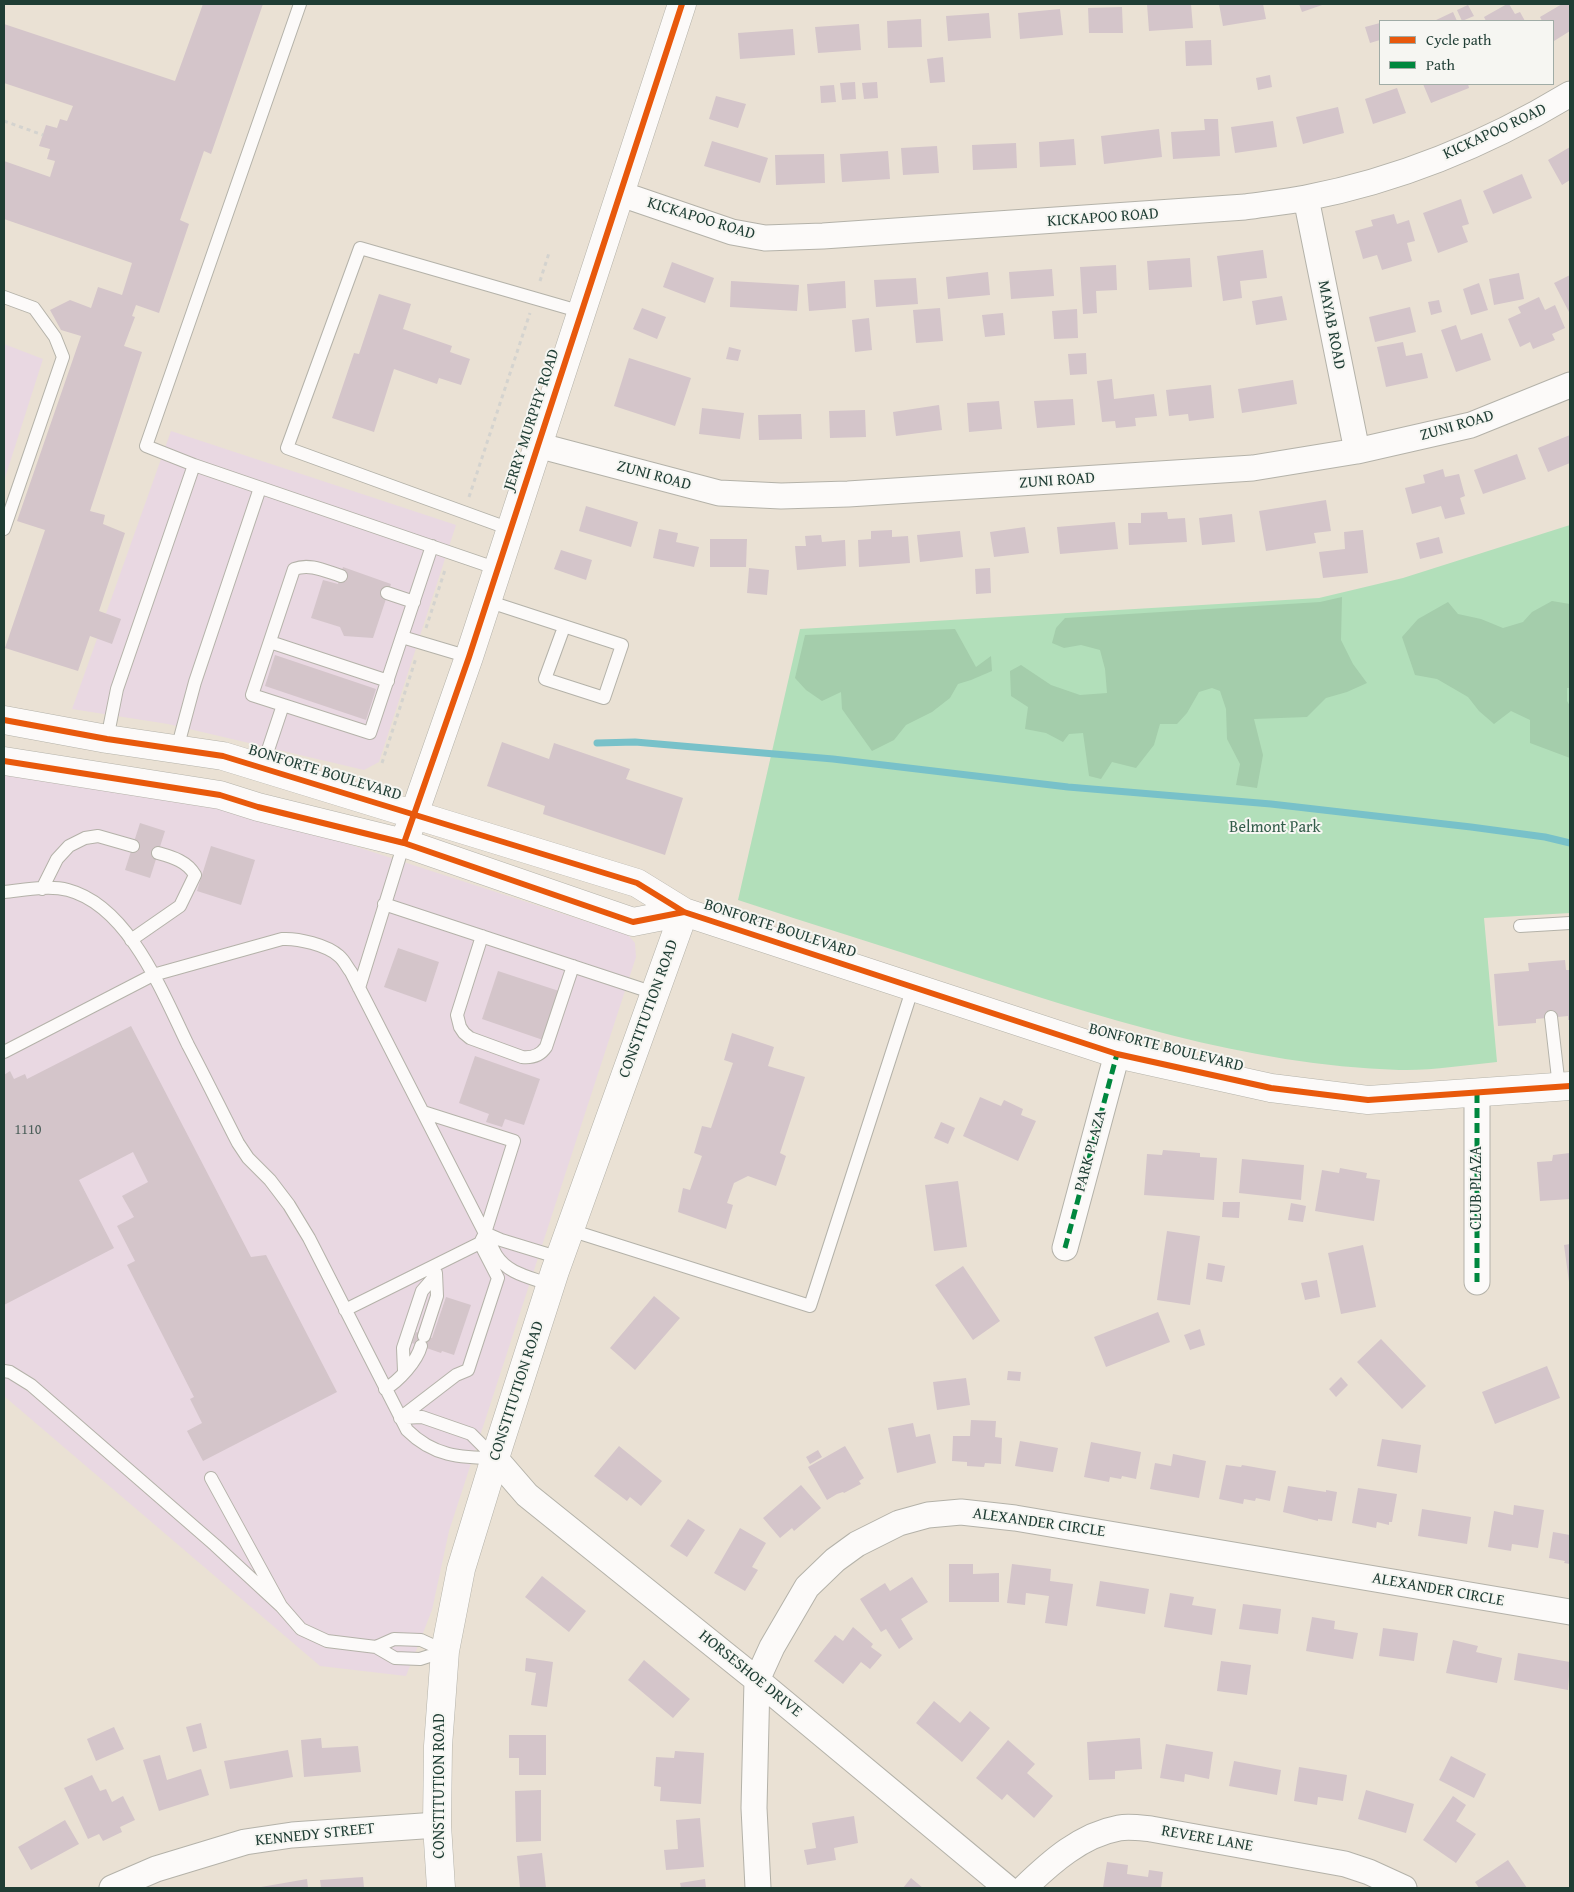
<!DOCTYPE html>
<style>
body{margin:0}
#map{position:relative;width:1574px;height:1892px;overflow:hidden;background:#eae1d4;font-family:"Gentium Book Plus",serif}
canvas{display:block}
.frame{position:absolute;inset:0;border:5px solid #1f3d34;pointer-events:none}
.legend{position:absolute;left:1379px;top:20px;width:175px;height:65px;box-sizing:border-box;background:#f6f6f2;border:1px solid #a0aca6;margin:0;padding:6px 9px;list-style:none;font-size:15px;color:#1f3d34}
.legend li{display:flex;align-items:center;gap:10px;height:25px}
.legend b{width:25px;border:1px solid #a0aca6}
</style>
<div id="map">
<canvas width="1574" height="1892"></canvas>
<div class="frame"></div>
<ul class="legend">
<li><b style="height:6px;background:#e8590c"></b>Cycle path</li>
<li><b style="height:6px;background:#00873e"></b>Path</li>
</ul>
</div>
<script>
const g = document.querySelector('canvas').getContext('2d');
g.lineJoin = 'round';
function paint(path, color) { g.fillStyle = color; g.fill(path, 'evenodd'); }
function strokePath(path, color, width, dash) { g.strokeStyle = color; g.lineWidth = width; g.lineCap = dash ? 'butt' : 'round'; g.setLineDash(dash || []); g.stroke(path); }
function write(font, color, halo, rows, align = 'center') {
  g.font = font + ' "Gentium Book Plus",serif'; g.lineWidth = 4; g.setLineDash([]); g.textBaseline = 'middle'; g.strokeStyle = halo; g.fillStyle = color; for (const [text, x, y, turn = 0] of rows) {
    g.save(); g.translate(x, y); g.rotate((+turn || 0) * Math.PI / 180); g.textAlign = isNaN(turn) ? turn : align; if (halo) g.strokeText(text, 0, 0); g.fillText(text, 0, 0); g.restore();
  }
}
const built = new Path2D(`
 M4,344L43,359L4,481Z
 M171,431L456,525L379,762L364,770L168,724L72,709Z
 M4,774L185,801L296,827L625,934L629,936L635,943L636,957L449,1531L432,1610L406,1676L320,1666L4,1396Z`);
const green = new Path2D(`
 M1570,525V913L1484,918L1497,1062C1465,1065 1430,1071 1399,1070C1246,1065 1099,1017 955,970C883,946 811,924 738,900L800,629L1319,598L1403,578Z`);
const forest = new Path2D(`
 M1342,597L1341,640L1353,664L1367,683L1347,692L1326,698L1307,717L1254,719L1263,755L1257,788L1236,785L1240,764L1227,739L1226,709L1220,691L1212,688L1199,692L1187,713L1177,724H1160L1154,745L1136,768L1112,762L1101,779L1089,776L1083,733L1069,734L1063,742L1046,733L1025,729L1028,707L1011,696L1010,671L1021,665L1051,685L1080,695L1107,693L1105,669L1100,650L1081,645L1064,648L1052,643L1056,628L1065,618L1320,602Z
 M1552,601L1570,604V688H1567V701L1570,706V758L1530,743V720L1511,711L1494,724L1479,711L1468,697L1437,679L1415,675L1402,637L1418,619L1448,602L1458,614L1481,619L1503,628L1523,622L1532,612Z
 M955,629L976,667L991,656L992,671L971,680L958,684L950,698L932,712L906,725L894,740L872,751L842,709L841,692L822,701L806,690L795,678L805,635Z`);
const stream = new Path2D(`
 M597,743L635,742L833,759L1068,787L1271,804L1471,827L1545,837L1570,843`);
const building = new Path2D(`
 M203,4H263L211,154L204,151L180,220L189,224L159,313L136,305L132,316L135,317L124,346L142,352L90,511L105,515L103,524L125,533L99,611L121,619L112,644L90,636L78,671L5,648L45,530L17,521L81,336L61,330L50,310L70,300L91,308L98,287L122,295L132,263L4,219V161L50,177L55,161L47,159L50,149L39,146L46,125L57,128L60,119L67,121L73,106L4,83V24L175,81Z
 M1147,4H1191L1193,28L1149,31Z
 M1219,4H1263L1266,19L1223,26Z
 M1299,4H1325L1302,12Z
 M1507,4H1509L1515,14L1520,12L1525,21H1486L1484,17Z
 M1562,4H1570V31L1554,41L1553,21H1542L1540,17Z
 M1468,5L1474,16L1462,21L1457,10Z
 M1122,7L1123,33H1089L1088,8Z
 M1060,9L1063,35L1020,39L1018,13Z
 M1453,12L1457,21H1434Z
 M989,13L991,38L948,41L946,16Z
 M921,19L922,47L888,48L887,21Z
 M1380,23V40L1370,43L1365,27Z
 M859,24L861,50L818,53L815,27Z
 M793,29L795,55L740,59L738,33Z
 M1211,40L1212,65L1186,66L1185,41Z
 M943,57L945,82L930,83L927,59Z
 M1270,75L1272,87L1258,90L1256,78Z
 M855,82L856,99L842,100L840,83Z
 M877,82L878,98L864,99L862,83Z
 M1423,84H1468L1469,88L1431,103Z
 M834,85L836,102L821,103L820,86Z
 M1397,88L1406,113L1373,124L1365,99Z
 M716,96L746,104L738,128L709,119Z
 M1338,107L1344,133L1303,144L1296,117Z
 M1204,119H1218L1220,156L1173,159L1171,132L1205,130Z
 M1273,121L1277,147L1235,153L1231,127Z
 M1159,129L1162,157L1104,164L1101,136Z
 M1074,139L1076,165L1040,167L1039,142Z
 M712,141L768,158L760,183L704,166Z
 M1016,143L1017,168L973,170L972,145Z
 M937,146L939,173L903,175L901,148Z
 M1570,147V180L1562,185L1548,160Z
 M888,151L890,179L842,182L840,154Z
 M824,154L825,183L776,185L775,155Z
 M1522,174L1532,198L1493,214L1483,191Z
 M1461,199L1469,224L1462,226L1468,242L1438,253L1423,213Z
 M1394,214L1397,224L1409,220L1415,241L1407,243L1412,261L1382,270L1377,255L1363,259L1355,231L1373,226L1371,220Z
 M1263,250L1267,278L1240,281L1242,298L1223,301L1217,256Z
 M1190,258L1192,287L1149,290L1147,261Z
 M672,262L714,278L705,303L663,287Z
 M1116,265L1117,290L1096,291L1097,313L1083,314L1080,267Z
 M1052,269L1054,296L1011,299L1009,272Z
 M988,272L990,295L948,299L946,277Z
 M1519,273L1524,299L1494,305L1489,279Z
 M1570,275V314L1554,283Z
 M916,278L918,304L876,307L874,280Z
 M731,281L799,285L797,311L730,307Z
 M845,281L846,308L809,311L807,284Z
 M1479,283L1488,310L1471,315L1463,289Z
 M379,294L411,304L403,329L452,346L450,352L470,359L461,385L439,378L437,384L394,369L374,432L332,418L354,353L359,354Z
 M1282,296L1287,320L1256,325L1252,301Z
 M1539,297L1545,310L1555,305L1565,328L1552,334L1555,340L1533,349L1530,342L1520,347L1508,319L1521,313L1518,307Z
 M1439,300L1442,312L1431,315L1428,302Z
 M1410,307L1416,332L1375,342L1369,317Z
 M642,308L666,317L657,339L633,329Z
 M940,308L943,341L916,343L913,310Z
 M1077,309L1078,338L1054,339L1052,311Z
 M1003,313L1005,335L985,337L982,315Z
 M869,318L872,350L855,352L852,320Z
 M1456,325L1461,340L1482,333L1491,360L1456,372L1441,330Z
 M1403,342L1406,356L1422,353L1428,378L1386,387L1377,347Z
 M729,347L741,350L738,361L726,359Z
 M1086,353L1087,374L1070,375L1068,354Z
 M629,358L691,378L675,426L614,406Z
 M1112,379L1114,399L1154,394L1157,416L1135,418L1136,426L1116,428L1115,421L1102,422L1097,381Z
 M1293,380L1297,404L1242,413L1238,389Z
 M1211,385L1214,418L1189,421L1188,414L1169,416L1166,390Z
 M1073,399L1075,425L1037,428L1034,401Z
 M999,401L1002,429L969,432L967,403Z
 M939,405L942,430L896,436L893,412Z
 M702,408L744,413L740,439L699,434Z
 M865,410L866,437L830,438L829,411Z
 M801,414L802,439L759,440L758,415Z
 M1570,435V463L1548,472L1538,448Z
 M1517,454L1526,479L1483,494L1474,470Z
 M1443,469L1445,477L1459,474L1465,496L1460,498L1465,514L1445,519L1441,506L1412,514L1405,488L1425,483L1423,475Z
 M1326,500L1331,531L1314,533L1316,543L1266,551L1259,511Z
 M586,506L638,522L631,547L579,531Z
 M1167,512L1168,519L1185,518L1187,542L1129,545L1128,523H1141V513Z
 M1232,514L1235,542L1202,545L1199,518Z
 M1115,522L1118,549L1060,554L1057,527Z
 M1025,527L1029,553L994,557L990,532Z
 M659,529L678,533L676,542L699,547L694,567L653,558Z
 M892,530V537L908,536L910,563L859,567L858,540L871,539V531Z
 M1363,530L1368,573L1323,578L1319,552L1345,549L1344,532Z
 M960,531L963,557L920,562L917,535Z
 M821,535L822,542L845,540L846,566L797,570L795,546H806L805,536Z
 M1439,537L1443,553L1420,559L1416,543Z
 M710,539H747L746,567H710Z
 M561,550L592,560L586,580L554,569Z
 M343,567L391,584L373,638L344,636L340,627L311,618L323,580L338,584Z
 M749,568L769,570L767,595L747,593Z
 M990,568L991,593L976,594L975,569Z
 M275,655L376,689L366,720L265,686Z
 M502,742L549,759L554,743L630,769L626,779L683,798L665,855L543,814L545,806L487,786Z
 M140,823L165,831L150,878L125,870Z
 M211,846L255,860L241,905L197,891Z
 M398,948L439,962L426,1002L384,987Z
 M1565,960L1566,970H1570V1020H1568V1016L1536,1019V1023L1498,1026L1494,974L1529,971L1528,963Z
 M498,971L559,991L543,1040L482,1019Z
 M131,1026L251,1257L266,1255L337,1392L203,1461L187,1431L202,1423L190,1399L194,1397L127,1265L135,1261L117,1226L134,1217L122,1196L148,1182L133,1152L79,1180L114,1248L4,1305V1075L10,1071L14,1079L25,1074L27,1079Z
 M732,1033L774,1047L768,1066L805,1077L780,1153L786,1156L776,1186L748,1176L734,1183L727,1203L733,1205L726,1229L678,1212L683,1188L690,1190L702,1156L694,1153L702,1126L711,1128L733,1063L724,1060Z
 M475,1056L540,1079L524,1125L505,1119L502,1127L486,1122L489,1114L459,1103Z
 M980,1097L1001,1106L1004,1100L1023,1109L1021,1115L1036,1121L1018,1161L963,1136Z
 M941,1122L955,1128L948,1144L934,1138Z
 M1163,1150L1200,1153V1157L1217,1158L1214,1200L1144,1195L1147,1154L1162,1155Z
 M1570,1153V1199L1540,1201L1537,1162L1552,1161L1553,1155Z
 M1242,1159L1304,1165L1301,1200L1239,1193Z
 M1340,1168L1367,1173L1366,1178L1380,1180L1374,1221L1315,1211L1322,1170L1339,1173Z
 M958,1181L967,1247L934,1251L925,1185Z
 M1223,1202H1240L1239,1218L1222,1217Z
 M1291,1203L1306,1206L1303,1222L1288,1220Z
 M1167,1231L1200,1236L1190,1305L1157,1300Z
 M1570,1244V1282H1569L1564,1245Z
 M1363,1245L1376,1307L1341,1314L1328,1253Z
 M1208,1263L1225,1266L1222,1282L1206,1279Z
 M963,1266L1000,1321L973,1340L935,1285Z
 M1317,1280L1320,1297L1305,1300L1301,1283Z
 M654,1296L680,1318L635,1370L610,1348Z
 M446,1297L471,1305L454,1355L442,1351L441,1353L412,1343L416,1332L432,1338Z
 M1158,1312L1170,1342L1106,1367L1094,1337Z
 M1200,1329L1205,1345L1190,1350L1184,1335Z
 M1381,1339L1426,1386L1402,1409L1357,1362Z
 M1547,1366L1560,1398L1495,1424L1482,1392Z
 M1008,1371L1021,1372L1020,1381L1007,1380Z
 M1341,1377L1348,1385L1336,1397L1329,1389Z
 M966,1378L970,1405L937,1410L933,1382Z
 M971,1420L996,1421L995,1437L1002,1438L1001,1464L985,1463L984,1467L967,1466V1462L952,1461L953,1436H970Z
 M913,1423L916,1437L930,1434L936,1463L897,1473L888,1428Z
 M1382,1439L1421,1445L1417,1473L1377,1466Z
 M1020,1441L1058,1448L1053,1472L1015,1466Z
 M1091,1442L1141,1452L1136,1479L1122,1476L1121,1479L1110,1477L1109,1482L1084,1477Z
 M619,1446L662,1481L641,1506L630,1497L627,1501L594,1476Z
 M845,1446L864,1478L859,1481L861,1484L844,1493L843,1492L837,1494L827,1500L808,1467Z
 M818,1450L822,1457L810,1464L806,1457Z
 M1173,1454L1206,1461L1199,1498L1150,1489L1155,1463L1171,1466Z
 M1226,1465L1241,1467L1242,1465L1276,1471L1270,1501L1256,1498L1255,1501L1244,1499L1243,1504L1219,1499Z
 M801,1485L821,1508L794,1531L792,1528L780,1538L763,1518Z
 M1288,1486L1326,1492V1490L1337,1492L1332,1521L1318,1519V1521L1283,1512Z
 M1358,1488L1397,1494L1392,1522H1389V1525L1377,1522L1376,1528L1352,1523Z
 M1514,1505L1544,1510L1538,1548L1512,1544L1511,1551L1488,1547L1494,1511L1513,1515Z
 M1422,1509L1471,1517L1467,1544L1418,1536Z
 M688,1519L705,1530L687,1557L670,1546Z
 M740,1528L766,1543L752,1567L758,1570L745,1591L714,1573Z
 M1553,1532L1570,1535V1564L1564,1563L1565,1561L1549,1558Z
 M949,1564H973V1574L999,1573V1602H949Z
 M1012,1564L1051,1569L1050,1581L1073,1584L1067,1626L1045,1623L1049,1596L1026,1593L1025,1605L1007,1603Z
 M542,1576L586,1611L569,1632L525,1597Z
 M912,1577L928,1602L901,1619L913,1639L899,1649L886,1629L881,1632L860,1599L885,1583L890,1591Z
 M1100,1581L1149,1589L1145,1614L1096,1606Z
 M1170,1593L1194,1597L1192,1605L1216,1609L1212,1635L1164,1627Z
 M1243,1604L1281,1609L1278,1634L1239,1629Z
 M1312,1617L1335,1621L1334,1629L1358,1633L1353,1659L1306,1651Z
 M853,1627L873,1644L871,1647L882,1655L870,1669L861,1662L843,1684L814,1661L835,1635L843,1641Z
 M1383,1628L1418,1633L1414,1661L1379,1656Z
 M1453,1640L1478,1646L1476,1652L1502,1658L1497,1683L1446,1673Z
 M1518,1653L1570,1662L1568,1690L1514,1680Z
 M526,1658L553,1662L547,1707L531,1705L536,1673L525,1671Z
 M644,1660L690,1699L673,1718L628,1680Z
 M1221,1661L1251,1665L1247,1695L1217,1691Z
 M934,1701L960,1723L970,1711L990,1728L962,1762L916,1723Z
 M201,1723L207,1748L193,1752L186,1727Z
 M114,1727L124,1749L96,1761L87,1739Z
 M509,1735H546V1775H519V1758H509Z
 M321,1738L322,1748L358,1746L361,1772L304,1777L301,1740Z
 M1140,1738L1142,1769L1115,1771V1779L1089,1780L1087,1742Z
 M1008,1740L1035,1764L1027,1773L1053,1796L1034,1818L1007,1794L1002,1800L976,1778Z
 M1166,1744L1213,1752L1209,1779L1185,1774L1184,1782L1160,1778Z
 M288,1750L293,1777L230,1789L224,1761Z
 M675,1751L704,1753L701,1804L660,1801L661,1787L654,1786L656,1757L674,1758Z
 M160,1755L167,1780L201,1769L209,1795L159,1811L143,1760Z
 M1451,1756L1486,1774L1474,1798L1439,1780Z
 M1234,1761L1281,1770L1277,1795L1229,1786Z
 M1299,1767L1347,1775L1343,1801L1318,1797L1317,1805L1294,1801Z
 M92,1775L100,1791L106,1789L112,1802L123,1796L135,1820L120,1827L122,1832L103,1841L99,1834L88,1839L64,1788Z
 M541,1790V1841L516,1842L515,1791Z
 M1366,1790L1414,1804L1406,1833L1358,1819Z
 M1453,1796L1466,1805L1456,1821L1476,1834L1456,1863L1423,1840Z
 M854,1816L858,1843L834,1848L836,1860L807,1865L804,1850L816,1848L812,1823Z
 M700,1818L704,1867L666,1870L664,1850L678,1849L676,1820Z
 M65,1820L79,1844L31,1870L18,1847Z
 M542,1853L546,1888H520L517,1856Z
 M1508,1860L1527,1888H1479L1475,1882Z
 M1107,1862L1128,1865L1127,1874L1148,1877L1149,1870L1163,1872L1161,1888H1103Z
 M363,1877L364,1888H321L320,1880Z
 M911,1878L923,1888H903Z
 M307,1879L308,1888H261V1887Z
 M705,1879L706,1888H681L680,1883Z`);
const path = new Path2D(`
 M4,121L43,135
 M540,281L549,253
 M469,497L530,313
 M426,628L445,570
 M382,763L416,658`);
const lane = new Path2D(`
 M4,297L34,308L55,337L63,357L4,529
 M194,465L498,569
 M510,529L287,448L360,248L582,312
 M341,576C325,571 310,563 294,569L252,695L370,733L432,546
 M387,593L414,602
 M487,601L622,645L604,698L545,679L564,627
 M402,637L469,657
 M270,642L388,681
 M107,739L117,689L194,465L146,446L300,4
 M177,749L195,682L260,488
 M262,768L283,705
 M42,889L57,859L69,846L85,838L98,836L133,846
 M4,892C24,890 48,885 68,890C129,906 163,994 188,1045C205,1077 221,1110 238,1143L248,1158L270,1180L289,1205L309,1238L407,1430C433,1456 460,1458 495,1458
 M384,904L654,993
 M1520,926L1570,923
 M482,936L457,1015L460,1027L464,1033L470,1038L522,1057C532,1058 540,1056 546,1047L573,966
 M131,940L180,906L195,875C187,861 172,857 158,853
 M359,988L404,843
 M1551,1017L1559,1087
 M4,1052L153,975L282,939C298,938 327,945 339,956C344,960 347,967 351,972L496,1255C508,1274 530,1277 551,1285
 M570,1230L810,1306L913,987
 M485,1233L501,1240L560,1258
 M345,1310L480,1243L485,1233L514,1141L423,1112
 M424,1336L437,1296L436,1273
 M4,1371L10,1372L31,1385L215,1545L281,1606
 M404,1371L403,1348L422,1291L435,1276
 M385,1389C399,1381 417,1361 421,1346
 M400,1418L456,1375L468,1370L498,1278L482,1247
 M400,1418L422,1417L471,1434L495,1458
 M211,1478L281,1606L301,1629L327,1641L376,1647L395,1658L420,1659L445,1651
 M376,1647L394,1639L421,1640L445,1651`);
const street = new Path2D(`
 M621,194L732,232L765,238L823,236L1245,207C1265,204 1286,202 1306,198C1399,180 1489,143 1570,94
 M1306,198L1357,451
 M537,445L719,493L781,496L848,494L1253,468L1357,451L1471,425L1570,385
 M1477,1093V1282
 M1065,1248L1117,1054
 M495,1458L527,1495L757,1680L1007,1888
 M112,1888L156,1869L245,1842L292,1835L437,1825
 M758,1888L754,1808L757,1680L772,1647L807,1587L835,1560L857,1544L899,1523L928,1515L961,1512L1015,1518L1570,1612
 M1024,1888C1051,1862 1081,1835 1119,1828C1129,1826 1141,1828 1151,1829L1345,1864L1369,1872L1404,1888`);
const secondary = new Path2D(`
 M4,720L107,739L223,756L637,883L684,912L1117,1054L1271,1088L1368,1100L1570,1086
 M4,761L220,795L258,807L404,843L633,922L684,912
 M404,843L469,657L682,4
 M441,1888L437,1825L438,1746L445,1651L461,1569L495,1458L555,1271L684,912`);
const quiet = new Path2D(`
 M1477,1093V1282
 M1065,1248L1117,1054`);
const cycleway = new Path2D(`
 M4,720L107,739L223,756L637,883L684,912L1117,1054L1271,1088L1368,1100L1570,1086
 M4,761L220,795L258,807L404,843L633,922L684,912
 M404,843L469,657L682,4`);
const numberNames = [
 ["1110",28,1130]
];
const streetNames = [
 ["KICKAPOO ROAD",1495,132,-25],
 ["KICKAPOO ROAD",1103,218,-4],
 ["KICKAPOO ROAD",701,219,17],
 ["MAYAB ROAD",1331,325,79],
 ["JERRY MURPHY ROAD",532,420,-72],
 ["ZUNI ROAD",1457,426,-16],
 ["ZUNI ROAD",654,476,15],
 ["ZUNI ROAD",1057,481,-4],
 ["BONFORTE BOULEVARD",325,773,17],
 ["BONFORTE BOULEVARD",780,929,18],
 ["CONSTITUTION ROAD",649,1009,-70],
 ["BONFORTE BOULEVARD",1166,1048,14],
 ["PARK PLAZA",1091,1151,-75],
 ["CLUB PLAZA",1477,1188,-90],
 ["CONSTITUTION ROAD",517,1391,-72],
 ["ALEXANDER CIRCLE",1039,1523,8],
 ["ALEXANDER CIRCLE",1438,1590,10],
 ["HORSESHOE DRIVE",750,1674,39],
 ["CONSTITUTION ROAD",440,1786,-90],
 ["KENNEDY STREET",315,1835,-6],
 ["REVERE LANE",1207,1839,10]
];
const parkNames = [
 ["Belmont Park",1275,828]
];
paint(built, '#e9d8e2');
paint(green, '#b2dfba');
paint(forest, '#a4cdab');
strokePath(stream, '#78c1c9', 7);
paint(building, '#d4c5ca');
strokePath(lane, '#b4b2a9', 14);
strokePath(street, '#b4b2a9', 27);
strokePath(secondary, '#b4b2a9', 29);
strokePath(path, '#d4d3cf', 3, [4, 4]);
strokePath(lane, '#fcfaf9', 12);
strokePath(street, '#fcfaf9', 25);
strokePath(secondary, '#fcfaf9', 28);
strokePath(quiet, '#00873e', 5, [10, 5]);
strokePath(cycleway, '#e8590c', 6);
write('14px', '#4c5f5a', null, numberNames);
write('16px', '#1f3d34', '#f6f6f2', streetNames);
write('16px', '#335d4a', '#f6f6f2', parkNames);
</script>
